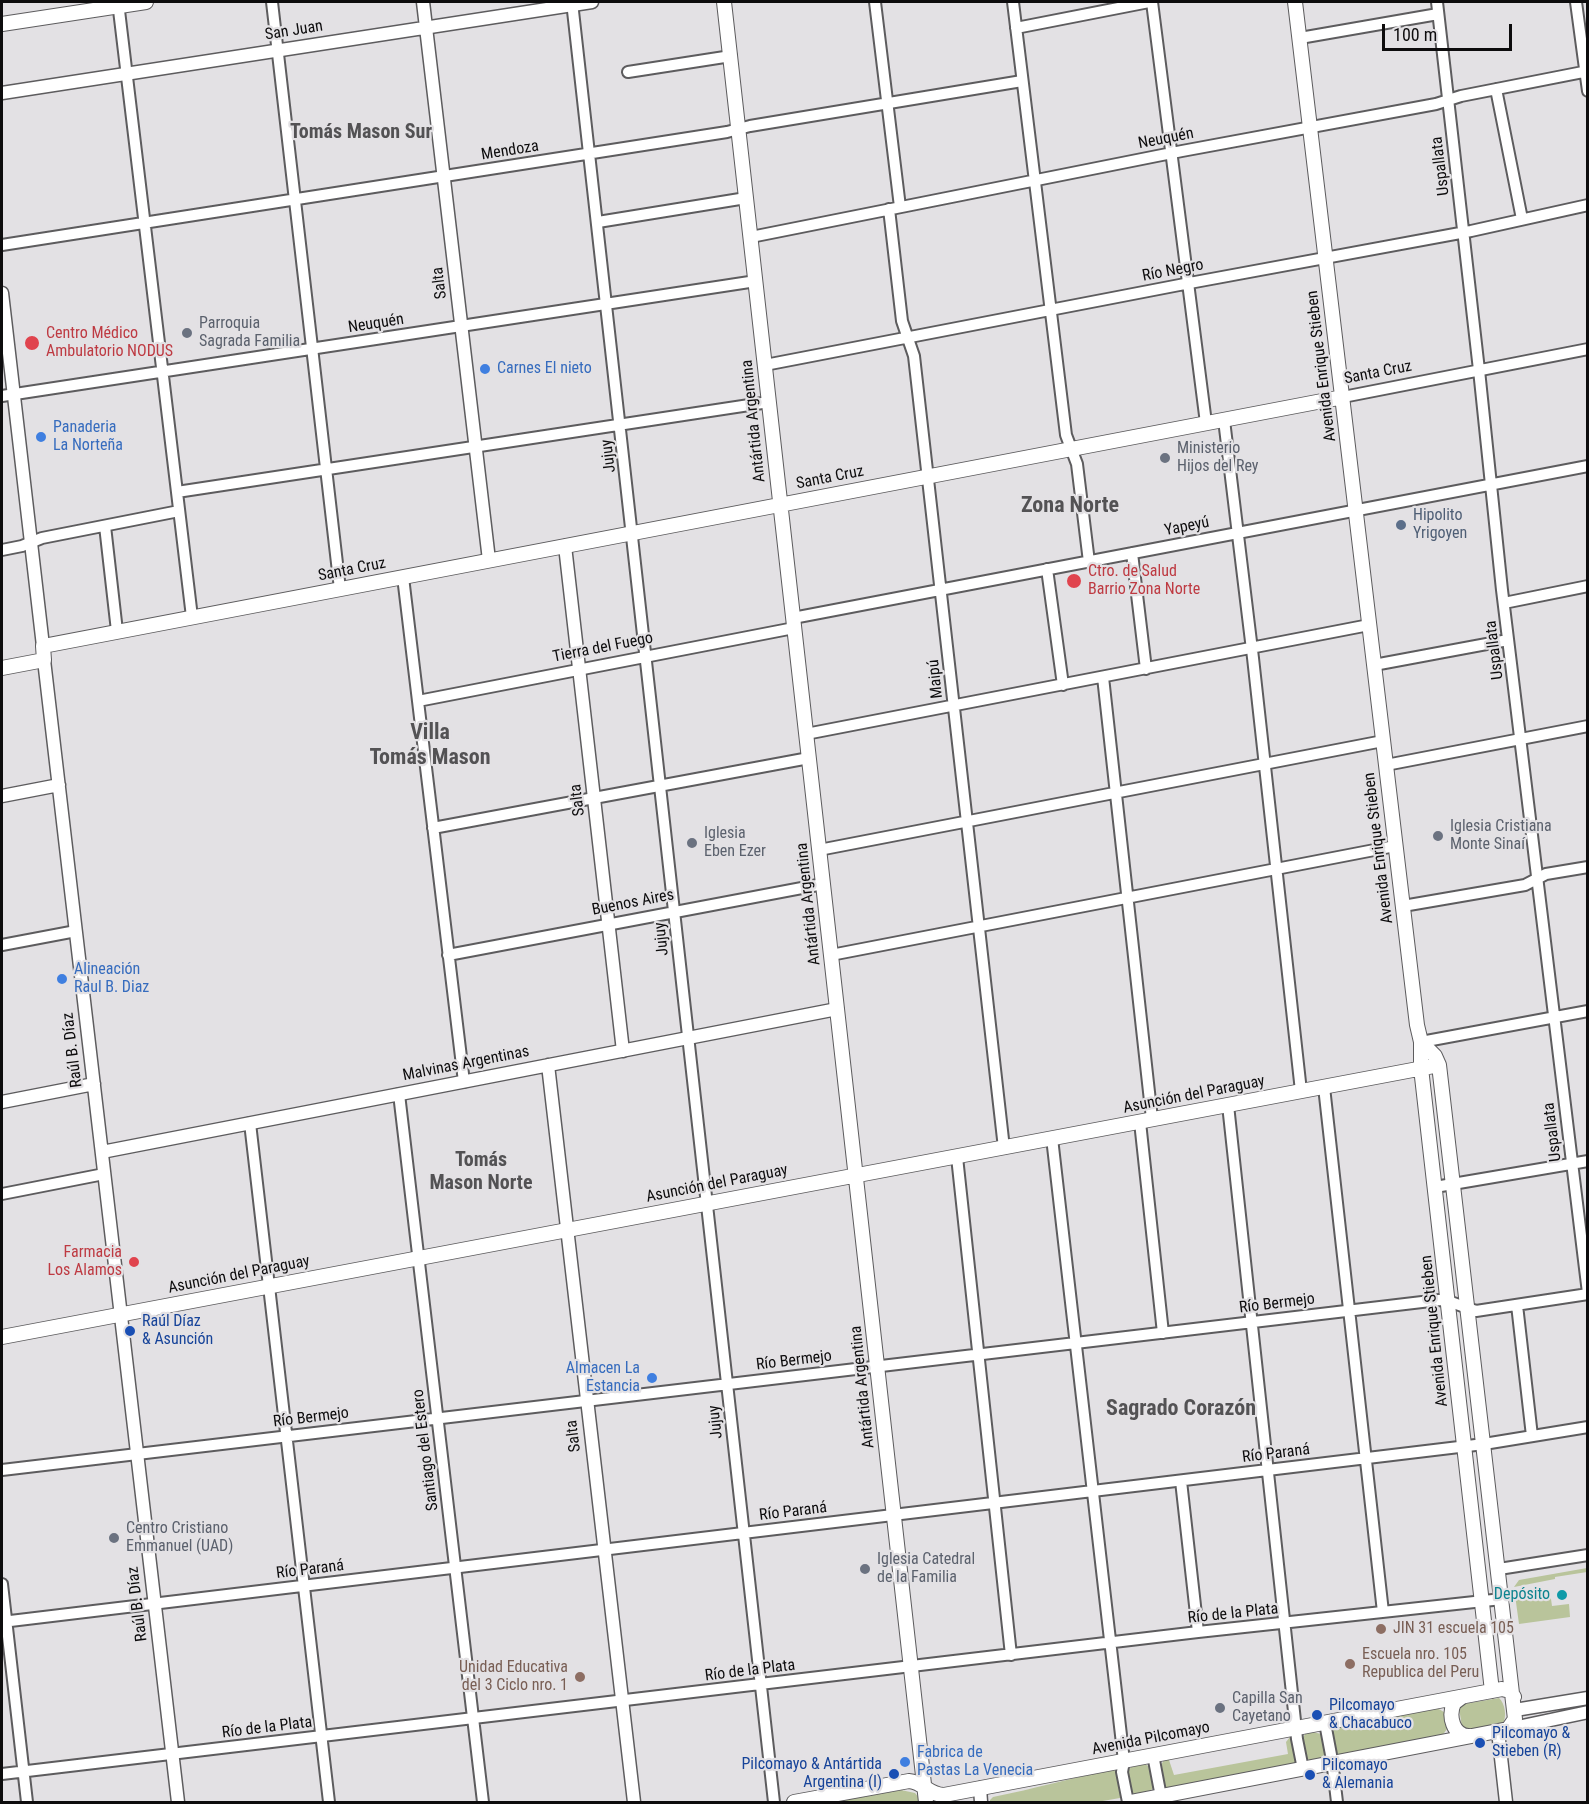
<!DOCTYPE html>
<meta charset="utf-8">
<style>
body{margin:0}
#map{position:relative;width:1589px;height:1804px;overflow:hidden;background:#e3e1e4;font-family:"Roboto Condensed",sans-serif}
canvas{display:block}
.frame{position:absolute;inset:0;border:3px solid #0d0c0d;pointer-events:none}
.scale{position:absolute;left:1382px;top:24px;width:130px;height:27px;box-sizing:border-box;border:3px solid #0d0c0d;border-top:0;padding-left:8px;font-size:18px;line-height:21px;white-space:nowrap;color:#0d0c0d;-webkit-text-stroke:4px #e3e1e4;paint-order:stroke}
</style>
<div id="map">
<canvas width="1589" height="1804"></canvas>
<div class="frame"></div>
<div class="scale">100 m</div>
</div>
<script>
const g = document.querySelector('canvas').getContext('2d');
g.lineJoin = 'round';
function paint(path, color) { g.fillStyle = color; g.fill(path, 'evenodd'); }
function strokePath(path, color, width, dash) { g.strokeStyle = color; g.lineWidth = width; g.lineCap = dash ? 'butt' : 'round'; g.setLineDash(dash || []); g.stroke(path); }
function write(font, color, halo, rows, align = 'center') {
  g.font = font + ' "Roboto Condensed",sans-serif'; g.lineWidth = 4.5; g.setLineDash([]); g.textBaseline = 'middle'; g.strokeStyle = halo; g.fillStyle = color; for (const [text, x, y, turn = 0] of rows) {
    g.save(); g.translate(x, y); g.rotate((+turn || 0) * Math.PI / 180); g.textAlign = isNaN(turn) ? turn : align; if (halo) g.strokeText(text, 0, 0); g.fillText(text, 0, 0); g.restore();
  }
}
const green = new Path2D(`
 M1587,1568V1572L1555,1577V1579L1514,1587L1519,1580Z
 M1550,1592L1552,1606L1569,1604L1570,1617L1519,1624L1515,1595Z
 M1499,1698C1505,1703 1507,1717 1503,1723L1469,1730L1462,1727L1459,1708L1464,1704Z
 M1437,1708L1444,1712L1447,1729L1442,1736L1339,1755C1334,1750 1331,1735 1334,1728Z
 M1313,1732L1321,1734L1325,1751L1323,1758L1312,1761L1306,1758L1302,1740L1305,1734Z
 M1290,1737L1292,1739L1296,1761L1295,1764L1167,1788L1165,1787L1161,1765L1164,1760H1169L1174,1775L1288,1754L1286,1742Z
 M1145,1764L1151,1768L1154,1787L1149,1792L1136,1795C1128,1790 1125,1775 1131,1767Z
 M1114,1770L1117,1773L1122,1795L1120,1798L1097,1802H990V1800L993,1797C1034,1789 1073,1777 1114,1770Z
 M901,1790L915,1793L920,1799V1802H830Z`);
const minor = new Path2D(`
 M118,2L192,617
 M272,2L340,589
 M572,2L774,1802
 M875,2L900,207
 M1013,2L1066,435L1077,464L1089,562
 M1152,2L1206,423
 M1437,2L1479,370L1502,590L1588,1293
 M1576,2L1588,91
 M1016,28L1149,2
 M1300,38L1438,14
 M628,72L731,56
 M1496,89L1522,219
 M889,209L902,321L914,356L1004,1148
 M598,222L746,198
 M751,237L1182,151L1436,104L1461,96L1588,71
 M2,245L727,132L750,126L1022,81
 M765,365L1195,282L1471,231L1588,205
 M2,396L756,281
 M1343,397L1588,349
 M1224,420L1253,658L1301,1091
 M177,492L769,402
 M105,526L117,631
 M2,550L22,546L42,538L179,511
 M1132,553L1146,669
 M1047,569L1063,685
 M403,577L464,1082
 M1504,603L1588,586
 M793,618L1588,466
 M1374,665L1508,640
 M1103,677L1152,1119
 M418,701L794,628
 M806,734L1369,625
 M1386,765L1588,726
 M433,828L809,758
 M819,850L1383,741
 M1403,906L1525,885L1546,874L1588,867
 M2,945L76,931
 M448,955L823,884
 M831,955L1395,846
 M1421,1042L1588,1011
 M1324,1087L1383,1612
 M399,1094L483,1802
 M1228,1105L1297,1739L1303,1769
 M1140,1122L1163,1333
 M250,1123L329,1802
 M1052,1138L1124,1761L1122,1772L1128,1802
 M957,1157L1011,1655
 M1435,1187L1588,1161
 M2,1194L104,1174
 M1517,1305L1532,1436
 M2,1470L1439,1300L1448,1301L1476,1311L1588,1294
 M1181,1481L1198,1632
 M1499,1569L1588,1555
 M2,1584L27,1802
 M2,1622L1484,1444L1588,1427
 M1325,1723L1332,1760L1337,1802
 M1153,1755L1162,1802
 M2,1774L1198,1632L1502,1599`);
const tertiary = new Path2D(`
 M423,2L489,560
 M2,93L592,2
 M2,293L43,646
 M565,546L623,1051
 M44,660L178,1802
 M2,796L59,785
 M548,1065L634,1802
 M2,1102L94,1084
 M102,1152L837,1009
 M1515,1710L1588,1698
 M1508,1729L1588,1712
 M1498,1731L1506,1802
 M980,1788L981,1802`);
const secondary = new Path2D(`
 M724,2L926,1802
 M1295,2L1417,1025L1421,1042V1068L1492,1691
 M2,24L146,2
 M2,668L44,660L43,646L1343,397
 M2,1337L1439,1065
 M1462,1697L1454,1703C1448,1716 1453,1736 1469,1736
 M794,1802L909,1781C923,1782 929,1795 944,1795L1502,1689L1510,1691L1514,1697
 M1130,1802L1508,1729L1515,1719L1439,1065L1435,1056L1421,1042`);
const markers = [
 [187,333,6,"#6b7280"],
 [32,343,8,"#e0444e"],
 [485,369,6,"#3f7fe0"],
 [41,437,6,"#3f7fe0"],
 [1165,458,6,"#6b7280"],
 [1401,525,6,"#5c6f8a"],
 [1074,581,8,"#e0444e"],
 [1438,836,6,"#6b7280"],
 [692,843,6,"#6b7280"],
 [62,979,6,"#3f7fe0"],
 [134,1262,6,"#e0444e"],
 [130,1331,6,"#1a4fb4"],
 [652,1378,6,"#3f7fe0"],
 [114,1538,6,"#6b7280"],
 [865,1569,6,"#6b7280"],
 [1562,1595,6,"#0f9aa8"],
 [1381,1629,6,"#8d6e63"],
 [1350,1664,6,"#8d6e63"],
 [580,1677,6,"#8d6e63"],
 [1220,1708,6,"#6b7280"],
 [1317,1715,6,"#1a4fb4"],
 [1480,1743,6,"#1a4fb4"],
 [905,1762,6,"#3f7fe0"],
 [894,1774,6,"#1a4fb4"],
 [1310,1775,6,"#1a4fb4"]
];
const streetNames = [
 ["San Juan",294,31,-9],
 ["Neuquén",1166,139,-11],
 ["Mendoza",510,151,-9],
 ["Uspallata",1441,166,-97],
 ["Río Negro",1173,271,-11],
 ["Salta",440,283,-97],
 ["Neuquén",376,324,-9],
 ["Avenida Enrique Stieben",1322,366,-97],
 ["Santa Cruz",1378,373,-11],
 ["Antártida Argentina",754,421,-96],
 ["Jujuy",609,456,-97],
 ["Santa Cruz",830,478,-11],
 ["Yapeyú",1187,527,-11],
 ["Santa Cruz",352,570,-11],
 ["Tierra del Fuego",603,648,-11],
 ["Uspallata",1495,650,-97],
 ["Maipú",936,679,-96],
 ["Salta",578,800,-97],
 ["Avenida Enrique Stieben",1379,848,-97],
 ["Buenos Aires",633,903,-11],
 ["Antártida Argentina",809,904,-96],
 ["Jujuy",662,939,-96],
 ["Raúl B. Díaz",73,1050,-97],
 ["Malvinas Argentinas",466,1064,-11],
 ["Asunción del Paraguay",1194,1095,-11],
 ["Uspallata",1553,1132,-97],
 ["Asunción del Paraguay",717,1184,-11],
 ["Asunción del Paraguay",239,1275,-11],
 ["Río Bermejo",1277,1304,-7],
 ["Avenida Enrique Stieben",1435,1331,-96],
 ["Río Bermejo",794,1361,-7],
 ["Antártida Argentina",863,1387,-96],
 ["Río Bermejo",311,1418,-7],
 ["Jujuy",716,1422,-96],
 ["Salta",574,1436,-97],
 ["Santiago del Estero",426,1450,-97],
 ["Río Paraná",1276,1454,-7],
 ["Río Paraná",793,1512,-7],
 ["Río Paraná",310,1570,-7],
 ["Raúl B. Díaz",138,1604,-97],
 ["Río de la Plata",1233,1614,-6],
 ["Río de la Plata",750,1671,-7],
 ["Río de la Plata",267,1728,-7],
 ["Avenida Pilcomayo",1151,1739,-11]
];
const worshipNames = [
 ["Parroquia",199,324],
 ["Sagrada Familia",199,342],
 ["Ministerio",1177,449],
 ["Hijos del Rey",1177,467],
 ["Iglesia Cristiana",1450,827],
 ["Monte Sinaí",1450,845],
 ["Iglesia",704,834],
 ["Eben Ezer",704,852],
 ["Centro Cristiano",126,1529],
 ["Emmanuel (UAD)",126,1547],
 ["Iglesia Catedral",877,1560],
 ["de la Familia",877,1578],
 ["Capilla San",1232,1699],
 ["Cayetano",1232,1717]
];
const healthNames = [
 ["Centro Médico",46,334],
 ["Ambulatorio NODUS",46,352],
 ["Ctro. de Salud",1088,572],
 ["Barrio Zona Norte",1088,590],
 ["Farmacia",122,1253,"right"],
 ["Los Alamos",122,1271,"right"]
];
const shopNames = [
 ["Carnes El nieto",497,369],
 ["Panaderia",53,428],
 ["La Norteña",53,446],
 ["Alineación",74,970],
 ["Raul B. Diaz",74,988],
 ["Almacen La",640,1369,"right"],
 ["Estancia",640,1387,"right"],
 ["Fabrica de",917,1753],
 ["Pastas La Venecia",917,1771]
];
const serviceNames = [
 ["Hipolito",1413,516],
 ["Yrigoyen",1413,534]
];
const transitNames = [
 ["Raúl Díaz",142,1322],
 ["& Asunción",142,1340],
 ["Pilcomayo",1329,1706],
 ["& Chacabuco",1329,1724],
 ["Pilcomayo &",1492,1734],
 ["Stieben (R)",1492,1752],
 ["Pilcomayo & Antártida",882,1765,"right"],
 ["Argentina (I)",882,1783,"right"],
 ["Pilcomayo",1322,1766],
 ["& Alemania",1322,1784]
];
const cultureNames = [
 ["Depósito",1550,1595]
];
const educationNames = [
 ["JIN 31 escuela 105",1393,1629],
 ["Escuela nro. 105",1362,1655],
 ["Republica del Peru",1362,1673],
 ["Unidad Educativa",568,1668,"right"],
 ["del 3 Ciclo nro. 1",568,1686,"right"]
];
const quarterNames = [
 ["Tomás Mason Sur",361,133],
 ["Tomás",481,1161],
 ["Mason Norte",481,1184]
];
const districtNames = [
 ["Zona Norte",1070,506],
 ["Villa",430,733],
 ["Tomás Mason",430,758],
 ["Sagrado Corazón",1181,1409]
];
paint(green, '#b9c49b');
strokePath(minor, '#5d5c5e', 14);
strokePath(tertiary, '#5d5c5e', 15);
strokePath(secondary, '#5d5c5e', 16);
strokePath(minor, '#fff', 10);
strokePath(tertiary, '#fff', 12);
strokePath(secondary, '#fff', 14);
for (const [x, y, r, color] of markers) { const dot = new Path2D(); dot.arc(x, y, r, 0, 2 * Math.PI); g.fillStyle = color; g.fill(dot); strokePath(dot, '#e3e1e4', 2); }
write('16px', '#0d0c0d', '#e3e1e4', streetNames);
write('16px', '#5b616d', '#e3e1e4', worshipNames, 'left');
write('16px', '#be3a42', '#e3e1e4', healthNames, 'left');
write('16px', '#366cbe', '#e3e1e4', shopNames, 'left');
write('16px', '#4e5e75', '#e3e1e4', serviceNames, 'left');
write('16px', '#164399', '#e3e1e4', transitNames, 'left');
write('16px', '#0d838f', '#e3e1e4', cultureNames, 'right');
write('16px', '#785e54', '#e3e1e4', educationNames, 'left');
write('bold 20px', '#535254', '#e3e1e4', quarterNames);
write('bold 22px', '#535254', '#e3e1e4', districtNames);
</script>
